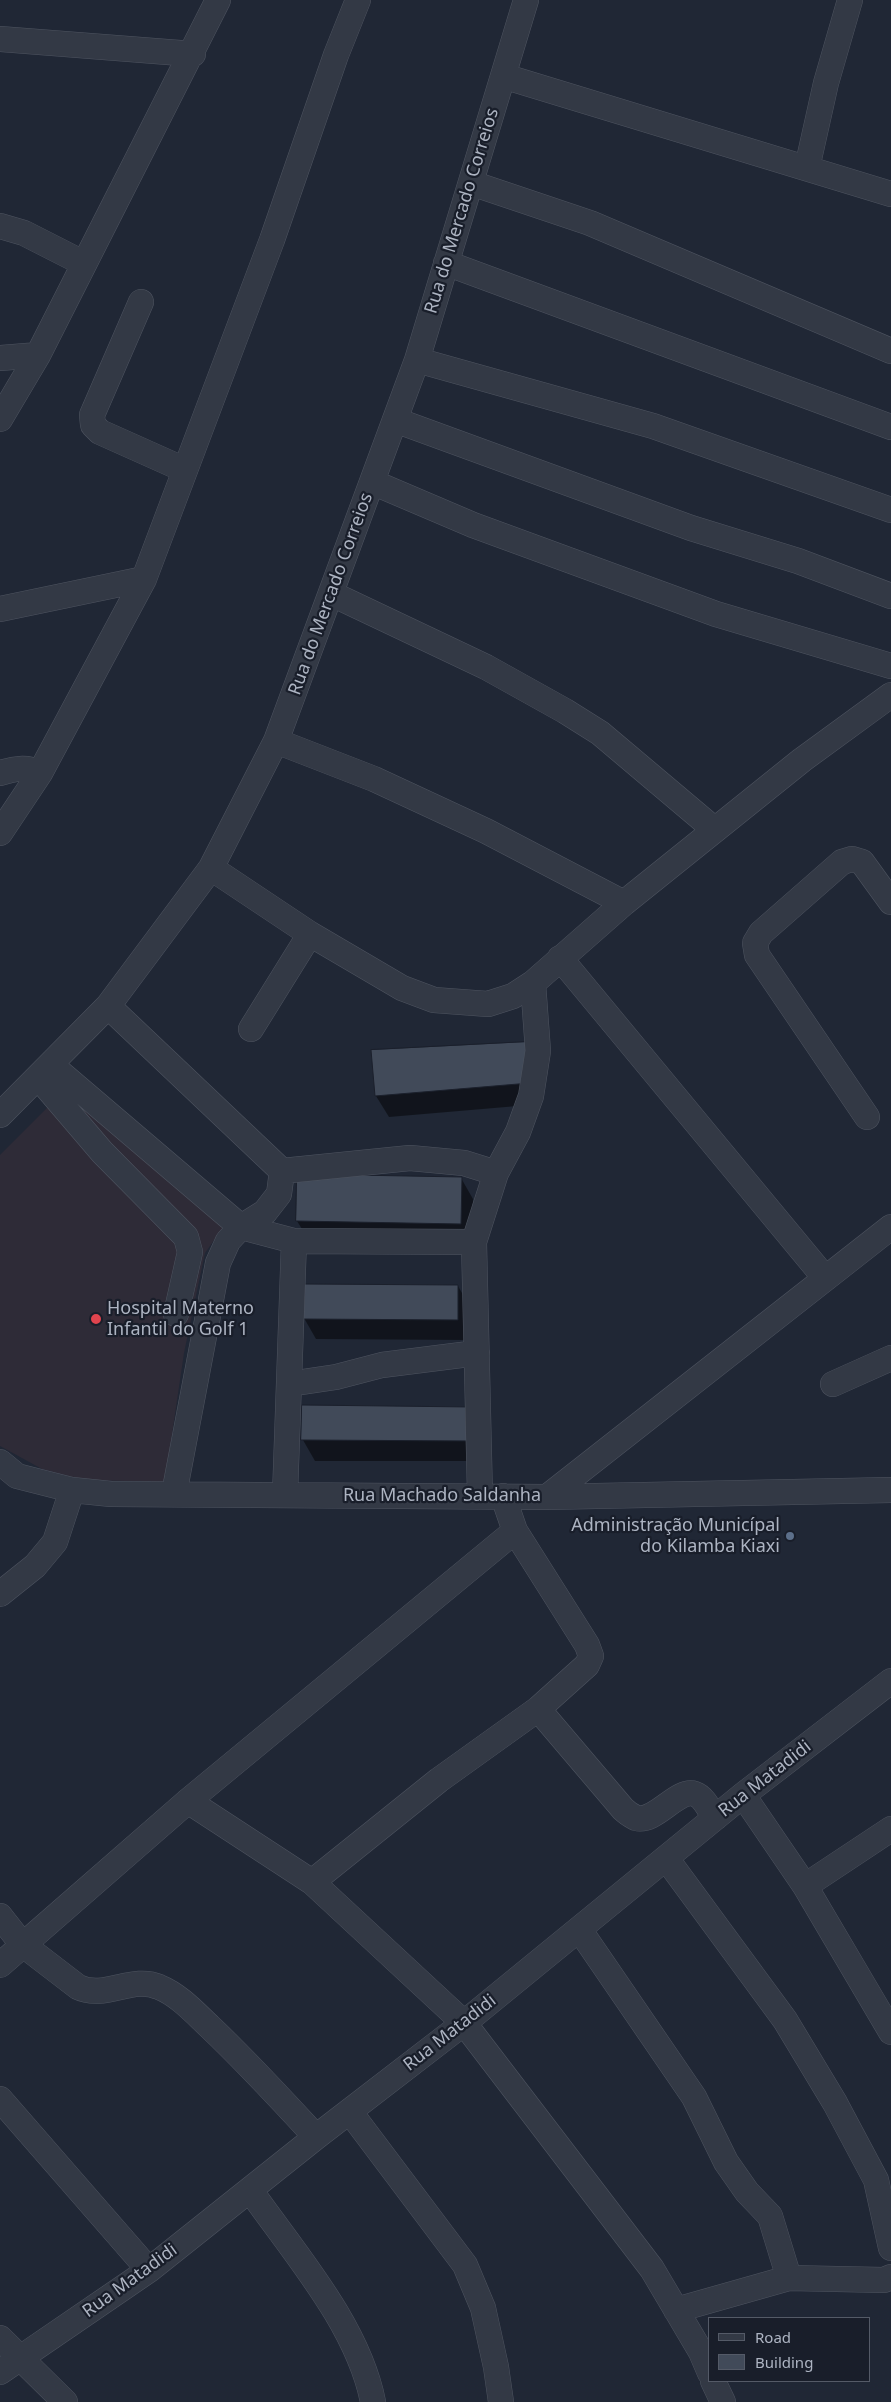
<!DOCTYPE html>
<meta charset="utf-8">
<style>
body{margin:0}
#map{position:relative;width:891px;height:2402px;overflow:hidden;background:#202735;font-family:"Noto Sans",sans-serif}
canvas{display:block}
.legend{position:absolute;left:708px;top:2317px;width:162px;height:65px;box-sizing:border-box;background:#191e2a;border:1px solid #545a67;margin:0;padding:6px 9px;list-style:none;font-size:15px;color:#adb4c2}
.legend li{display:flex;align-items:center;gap:10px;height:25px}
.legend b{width:25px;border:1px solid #545a67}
</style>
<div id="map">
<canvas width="891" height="2402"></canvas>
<ul class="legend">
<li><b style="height:6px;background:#333945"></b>Road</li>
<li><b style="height:14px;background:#414a59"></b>Building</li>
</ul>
</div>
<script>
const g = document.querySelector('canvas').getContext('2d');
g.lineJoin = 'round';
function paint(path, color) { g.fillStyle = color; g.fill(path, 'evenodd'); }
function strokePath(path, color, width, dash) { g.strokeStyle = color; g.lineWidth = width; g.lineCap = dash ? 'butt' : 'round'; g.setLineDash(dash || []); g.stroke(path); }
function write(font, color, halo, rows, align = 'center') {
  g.font = font + ' "Noto Sans",sans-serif'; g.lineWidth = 4.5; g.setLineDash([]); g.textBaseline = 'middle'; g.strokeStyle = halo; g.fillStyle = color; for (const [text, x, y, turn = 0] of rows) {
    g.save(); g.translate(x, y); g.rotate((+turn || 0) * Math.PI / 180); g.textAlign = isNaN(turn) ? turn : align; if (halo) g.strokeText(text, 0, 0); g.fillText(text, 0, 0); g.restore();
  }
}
const medical = new Path2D(`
 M66,1089L224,1226L205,1253L184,1353L165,1482L83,1480L42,1469L0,1446V1155Z`);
const shadow = new Path2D(`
 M525,1043L541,1104L389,1117L376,1096L372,1052Z
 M461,1178L473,1199L472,1244L310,1242L297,1221Z
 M458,1286L470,1307V1340L316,1339L304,1318Z
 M304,1406L471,1408L484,1461H315L303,1440Z`);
const building = new Path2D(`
 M526,1042L530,1083L375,1096L371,1050Z
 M297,1174L462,1177L461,1224L296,1221Z
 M303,1284L458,1285V1320L303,1319Z
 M302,1405L472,1407V1441L301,1440Z`);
const minor = new Path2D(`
 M0,39L193,54
 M503,76L891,194
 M807,168L826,83L850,0
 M471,183L590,223L891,351
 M0,226L24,233L83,263
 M446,263L891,427
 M141,302L92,415L93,425L100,432L185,470
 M0,358L38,355
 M417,360L653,426L891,510
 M0,419L38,355L218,0
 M395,420L691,528L798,561L891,596
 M372,482L473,525L716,614L891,666
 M332,594L486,667L565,711L600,733L715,830
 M0,609L144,579
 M276,741L374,779L486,831L624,903
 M0,773C14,769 26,766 40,773
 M0,833L40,773L144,579L272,240L336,55L358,0
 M211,868L310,934L402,988L434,1000L488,1004L513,996L533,983L624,903L802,760L891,695
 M560,958L825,1278
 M108,1006L282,1171L279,1194L265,1212L241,1227L228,1241L218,1263L174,1494
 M251,1029L310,934
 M51,1065L241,1227L294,1241L474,1242
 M38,1077L102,1152L186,1237L190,1252L176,1314
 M0,1115L108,1006L211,868L276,741L417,360L526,0
 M867,1117L757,955L755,943L761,933L842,862L852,859L862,862L891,902
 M282,1171L410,1158L464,1163L496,1173
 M289,1384L336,1377L382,1365L477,1353
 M833,1384L891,1358
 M0,1462L17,1476L72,1490L111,1494L547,1497L891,1490
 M285,1495L294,1241
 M480,1496L474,1242L496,1173L518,1132L531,1096L538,1051L533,983
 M547,1497L891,1227
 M0,1594L35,1566L55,1542L72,1490
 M538,1709L623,1809C626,1812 632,1816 636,1818C656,1823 677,1788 695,1794C704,1797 710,1811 715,1818
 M743,1795L805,1886L891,2032
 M188,1801L312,1882L464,2023L652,2269L701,2352L710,2373
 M666,1858L785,2020L835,2103L876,2180L891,2248
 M312,1882L439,1780L538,1709L587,1665L591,1656L587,1645L515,1531L503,1496
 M805,1886L891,1829
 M0,1916L22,1944L78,1987C105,2000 132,1975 159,1987C179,1995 195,2013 210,2027C247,2062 281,2099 316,2137
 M579,1929L694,2097L726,2162L747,2192L770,2216L789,2278
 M0,1965L188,1801L515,1531
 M0,2099L149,2270
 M350,2112L465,2265L483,2308L496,2367L501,2402
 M250,2190C294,2253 358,2325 373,2402
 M676,2310L789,2278L884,2280L891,2277
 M0,2338L65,2402
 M0,2372L149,2270L316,2137L464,2023L743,1795L891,1681
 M713,2381L723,2402`);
const markers = [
 [96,1319,6,"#e0444e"],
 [790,1536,5,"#5c6f8a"]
];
const streetNames = [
 ["Rua do Mercado Correios",462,211,-73],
 ["Rua do Mercado Correios",331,594,-70],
 ["Rua Machado Saldanha",442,1496],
 ["Rua Matadidi",765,1779,-38],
 ["Rua Matadidi",450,2033,-38],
 ["Rua Matadidi",130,2281,-36]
];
const poiNames = [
 ["Hospital Materno",107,1309],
 ["Infantil do Golf 1",107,1330],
 ["Administração Municípal",780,1526,"right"],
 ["do Kilamba Kiaxi",780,1547,"right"]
];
paint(medical, '#2e2b37');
paint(shadow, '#0007');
paint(building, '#414a59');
strokePath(building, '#1b202c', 1);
strokePath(minor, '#4e5460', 26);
strokePath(minor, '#333945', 25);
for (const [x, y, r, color] of markers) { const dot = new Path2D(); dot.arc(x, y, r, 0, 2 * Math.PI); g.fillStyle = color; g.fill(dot); strokePath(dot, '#191e2a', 2); }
write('18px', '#adb4c2', '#191e2a', streetNames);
write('18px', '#adb4c2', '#191e2a', poiNames, 'left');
</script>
